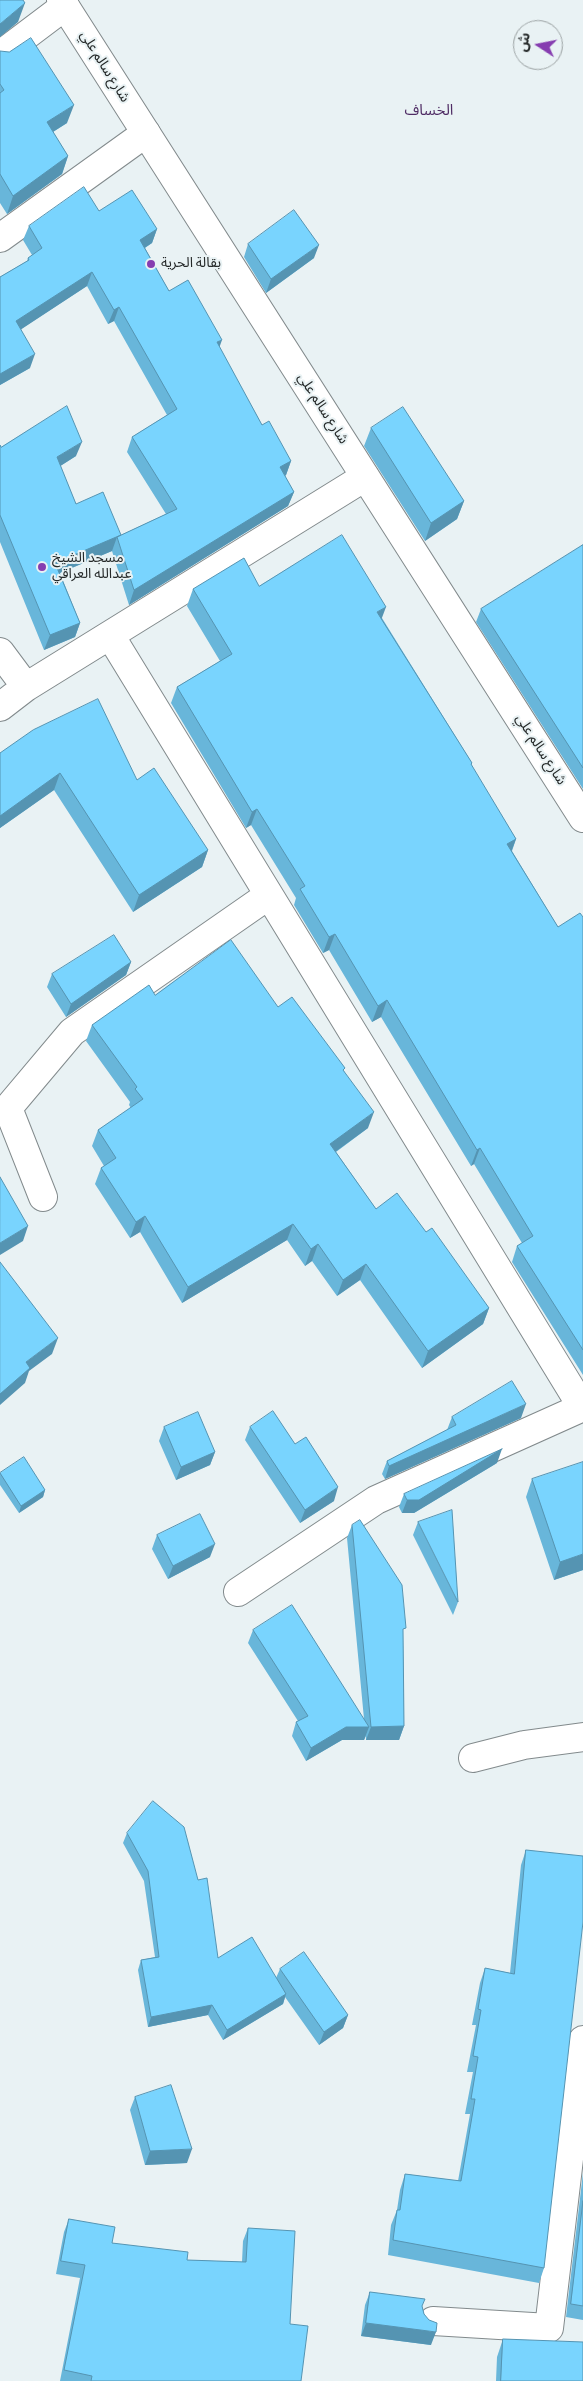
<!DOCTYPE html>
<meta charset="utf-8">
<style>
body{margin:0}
#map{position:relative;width:583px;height:2381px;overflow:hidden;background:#e9f2f4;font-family:"Source Sans 3","Noto Sans Arabic",sans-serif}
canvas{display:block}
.north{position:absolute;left:513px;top:20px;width:50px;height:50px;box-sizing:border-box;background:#e9f2f4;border:1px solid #9ba2a3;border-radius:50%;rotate:281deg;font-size:14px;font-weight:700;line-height:20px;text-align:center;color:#252929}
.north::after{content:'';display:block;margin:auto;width:18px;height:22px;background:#863db0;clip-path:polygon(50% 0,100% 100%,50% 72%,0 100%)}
</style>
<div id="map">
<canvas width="583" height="2381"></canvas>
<div class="north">ش</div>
</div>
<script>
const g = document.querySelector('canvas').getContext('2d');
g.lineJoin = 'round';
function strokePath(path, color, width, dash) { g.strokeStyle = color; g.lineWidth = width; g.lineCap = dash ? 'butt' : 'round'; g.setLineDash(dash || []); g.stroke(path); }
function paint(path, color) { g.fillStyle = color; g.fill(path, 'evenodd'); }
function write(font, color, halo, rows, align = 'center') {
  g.font = font + ' "Source Sans 3","Noto Sans Arabic",sans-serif'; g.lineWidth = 4; g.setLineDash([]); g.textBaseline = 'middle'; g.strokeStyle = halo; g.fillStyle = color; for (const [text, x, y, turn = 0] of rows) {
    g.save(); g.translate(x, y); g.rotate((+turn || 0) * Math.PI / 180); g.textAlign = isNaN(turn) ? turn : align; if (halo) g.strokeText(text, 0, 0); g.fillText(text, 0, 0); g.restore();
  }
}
const street = new Path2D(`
 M0,55L65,6
 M0,238L146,133
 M110,635L582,1407
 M0,652L26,687
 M0,707L26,687L365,477
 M43,1197L8,1108L72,1032L269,895
 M238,1592L376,1500L583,1407
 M473,1758L524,1745L583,1737
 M433,2321L549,2328L583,2040`);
const secondary = new Path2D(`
 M61,0L583,818`);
const wall = new Path2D(`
 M0,51L67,123L53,132L68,156L62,174L7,214L0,203Z
 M99,211L157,229L152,243L145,248L169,291L219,347L262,425L291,461L286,475L285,476L294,492L288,506L129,605L112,551L60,573L80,623L75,637L44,650L0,542V445L1,447L76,456L60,466L76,504L121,535L166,514L127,452L132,437L167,415L114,321L108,324L87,286L21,329L30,368L0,385V277L27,261L28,258L32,255L23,240L29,226Z
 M248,244L314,258L266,293L244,257Z
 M371,428L464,501L457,519L425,541L364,446Z
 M583,545V789L476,622L481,609Z
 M259,586L382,618L472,763L471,766L516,839L512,851L558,927L583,917V1375L512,1262L517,1246L522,1243L474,1164L471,1166L381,1017L372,1022L329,950L323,953L294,905L296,898L251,825L246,828L171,703L177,687L220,661L187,606L193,589Z
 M0,753L137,780L208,850L202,867L133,912L54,790L0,828Z
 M131,962L126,975L66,1017L47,987L52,974Z
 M155,995L278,1007L344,1071L368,1128L336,1152L376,1209L426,1232L489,1308L483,1324L422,1368L360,1280L337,1296L312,1261L305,1266L287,1240L182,1303L140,1232L130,1238L95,1184L101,1168L104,1166L92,1146L98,1130L131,1108L129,1105L130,1102L86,1041L92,1025Z
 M452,1417L521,1418L385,1479L382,1474L387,1461L447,1430Z
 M164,1427L215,1452L210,1465L176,1480L159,1441Z
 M250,1427L295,1444L334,1501L300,1523L245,1440Z
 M497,1463L414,1513H402L399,1507L404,1494Z
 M0,1473L45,1490L43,1497L19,1513L0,1485Z
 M532,1479L583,1570L554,1580L526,1497Z
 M418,1522L458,1602L453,1615L413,1535Z
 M352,1525L403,1636L404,1726L399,1740H366V1736L364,1740H342L306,1761L292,1736L296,1722L298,1721L248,1643L253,1630L364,1719L347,1538Z
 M157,1535L210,1557L168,1579L152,1549Z
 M127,1833L218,1958L276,1978L280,1969L348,2015L343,2028L319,2045L285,1997L283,2004L223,2040L208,2015L148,2027L138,1970L141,1960L155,1957L144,1881L123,1843Z
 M526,1850L544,2268L539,2283L388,2255L391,2225L397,2210L400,2190L405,2174L458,2181L470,2114H465L473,2072H467L476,2025H472L480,1983L485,1968L510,1973L521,1865Z
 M135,2097L187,2163L145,2165L130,2110Z
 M583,2173V2320L566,2317Z
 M69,2219L112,2243L187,2260L242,2262L243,2241L248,2228L290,2324L301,2381H60L80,2278L56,2274L64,2232Z
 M370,2292L422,2306L431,2345L361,2336L365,2305Z
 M503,2339L583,2381H496L497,2357Z`);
const shadedWall = new Path2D(`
 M25,3L18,22L0,37V24Z
 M74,105L67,123L40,140L47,122Z
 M68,156L62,174L7,214L13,196Z
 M157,229L152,243L135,254L140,240Z
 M319,245L314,258L266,293L271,279Z
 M92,272L87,286L11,336L16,321Z
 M119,307L114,321L108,324L114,310Z
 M222,340L217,354V342Z
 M35,354L30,368L0,385V374Z
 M82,442L76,456L51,472L57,457Z
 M291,461L286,475L275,482L280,467Z
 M294,492L288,506L129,605L134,590Z
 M464,501L457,519L425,541L431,523Z
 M121,535L117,537L112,551L50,577L55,563Z
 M386,607L380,623L377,612Z
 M80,623L75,637L44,650L50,635Z
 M60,773L54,790L0,828V816Z
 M257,809L251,825L246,828L252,812Z
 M516,839L510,855L507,844Z
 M208,850L202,867L133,912L139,895Z
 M335,934L329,950L323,953L329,937Z
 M131,962L126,975L66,1017L71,1004Z
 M387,1000L381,1017L372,1022L378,1006Z
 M374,1112L368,1128L324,1160L330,1144Z
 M480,1148L474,1164L471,1166L477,1150Z
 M145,1216L140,1232L130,1238L136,1222Z
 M293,1224L287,1240L182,1303L188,1287Z
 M28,1226L23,1241L0,1255V1243Z
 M318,1244L312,1261L305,1266L311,1249Z
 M366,1264L360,1280L337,1296L343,1280Z
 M489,1308L483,1324L422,1368L428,1351Z
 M58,1338L52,1354L29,1371L25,1383L0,1405V1394L26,1362Z
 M526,1404L521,1418L385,1479L389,1466Z
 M502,1449L497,1463L414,1513H402L407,1500Z
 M215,1452L210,1465L176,1480L181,1467Z
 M338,1487L334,1501L300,1523L305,1510Z
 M45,1490L43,1497L19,1513L21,1506Z
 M215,1544L210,1557L168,1579L173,1566Z
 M583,1554V1570L554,1580L560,1562Z
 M404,1726L399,1740H366L371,1727Z
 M346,1727H369L364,1740H342L306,1761L311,1748Z
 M286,1994L283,2004L223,2040L227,2030Z
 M212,2005L208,2015L148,2027L151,2017Z
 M348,2015L343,2028L319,2045L324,2032Z
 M192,2149L187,2163L145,2165L150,2151Z
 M366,2323L436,2332L431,2345L361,2336Z`);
const building = new Path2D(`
 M0,0H23L25,3L0,24Z
 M31,38L74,105L47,122L68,156L13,196L0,174V93L4,90L0,84V51L9,52Z
 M84,187L99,211L132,190L157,229L140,240L169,291L188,280L222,340L217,342L262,425L269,421L291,461L280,467L294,492L134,590L117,537L177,509L132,437L177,409L119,307L114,310L92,272L16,321L35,354L0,374V277L29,260L28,258L42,248L29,226Z
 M294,210L319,245L271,279L248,244Z
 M67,406L82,442L57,457L76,504L103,492L121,535L55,563L80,623L50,635L0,515V445L1,447Z
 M403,407L464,501L431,523L371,428Z
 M342,535L386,607L377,612L472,763L471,764L516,839L507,844L558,927L580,913L583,917V1350L517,1246L533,1236L480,1148L477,1150L387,1000L378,1006L335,934L329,937L300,889L305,886L257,809L252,812L177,687L232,654L193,589L244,558L259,586Z
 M583,545V768L481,609Z
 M98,699L137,780L154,768L208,850L139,895L60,773L0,816V753L33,730Z
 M114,935L131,962L71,1004L52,974Z
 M231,940L278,1007L292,997L345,1068L343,1070L374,1112L330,1144L376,1209L397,1193L426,1232L432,1228L489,1308L428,1351L366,1264L343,1280L318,1244L311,1249L293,1224L188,1287L145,1216L136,1222L101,1168L116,1158L98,1130L143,1099L135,1089L137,1087L92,1025L149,985L155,995Z
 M0,1177L28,1226L0,1243Z
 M0,1262L58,1338L26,1362L30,1368L0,1394Z
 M512,1381L526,1404L389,1466L387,1461L456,1425L452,1417Z
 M273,1411L295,1444L306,1437L338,1487L305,1510L250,1427Z
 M198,1412L215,1452L181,1467L164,1427Z
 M502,1449L419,1500H407L404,1494Z
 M24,1457L45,1490L21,1506L0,1473Z
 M583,1462V1554L560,1562L532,1479Z
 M452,1510L458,1602L418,1522Z
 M200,1514L215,1544L173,1566L157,1535Z
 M360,1520L402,1585L406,1628L403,1629L404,1726L371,1727L352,1525Z
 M292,1605L369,1727H346L311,1748L296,1722L308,1716L253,1630Z
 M153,1801L184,1827L198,1880L207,1878L218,1958L252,1937L286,1994L227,2030L212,2005L151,2017L141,1960L159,1957L148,1871L127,1833Z
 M526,1850L583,1856V1922L544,2268L393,2240L397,2210H400L405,2174L461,2181L475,2099H471L478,2057L473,2056L481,2010L478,2009L485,1968L514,1974Z
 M304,1952L348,2015L324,2032L280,1969Z
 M171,2085L192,2149L150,2151L135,2097Z
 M583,2201V2306L571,2304Z
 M69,2219L115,2227L112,2243L188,2252L187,2260L246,2262L248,2228L295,2231L290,2324L308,2326L301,2381H91L92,2376L64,2370L85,2265L61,2261Z
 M370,2292L425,2299L422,2306L424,2314L429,2320L437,2323L436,2332L366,2323Z
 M503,2339L583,2342V2381H501Z`);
const markers = [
 [151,264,5,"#863db0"],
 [42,567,5,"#863db0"]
];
const streetNames = [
 ["شارع سالم علي",104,67,58],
 ["شارع سالم علي",322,409,57],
 ["شارع سالم علي",540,750,57]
];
const poiNames = [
 ["بقالة الحرية",161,264],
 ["مسجد الشيخ",52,559],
 ["عبدالله العراقي",52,575]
];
const neighbourhoodNames = [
 ["الخساف",429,112]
];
strokePath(street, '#828a8c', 30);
strokePath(secondary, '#828a8c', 30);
strokePath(street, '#fff', 28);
strokePath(secondary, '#fff', 28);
paint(wall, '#68b6da');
paint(shadedWall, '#5594b2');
paint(building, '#79d4fe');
strokePath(building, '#5594b2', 1);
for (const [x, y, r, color] of markers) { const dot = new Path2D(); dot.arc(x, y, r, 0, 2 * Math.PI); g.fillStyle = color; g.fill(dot); strokePath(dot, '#e9f2f4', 2); }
write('14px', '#252929', '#e9f2f4', streetNames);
write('14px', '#252929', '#e9f2f4', poiNames, 'left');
write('15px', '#4f2c64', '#e9f2f4', neighbourhoodNames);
</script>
